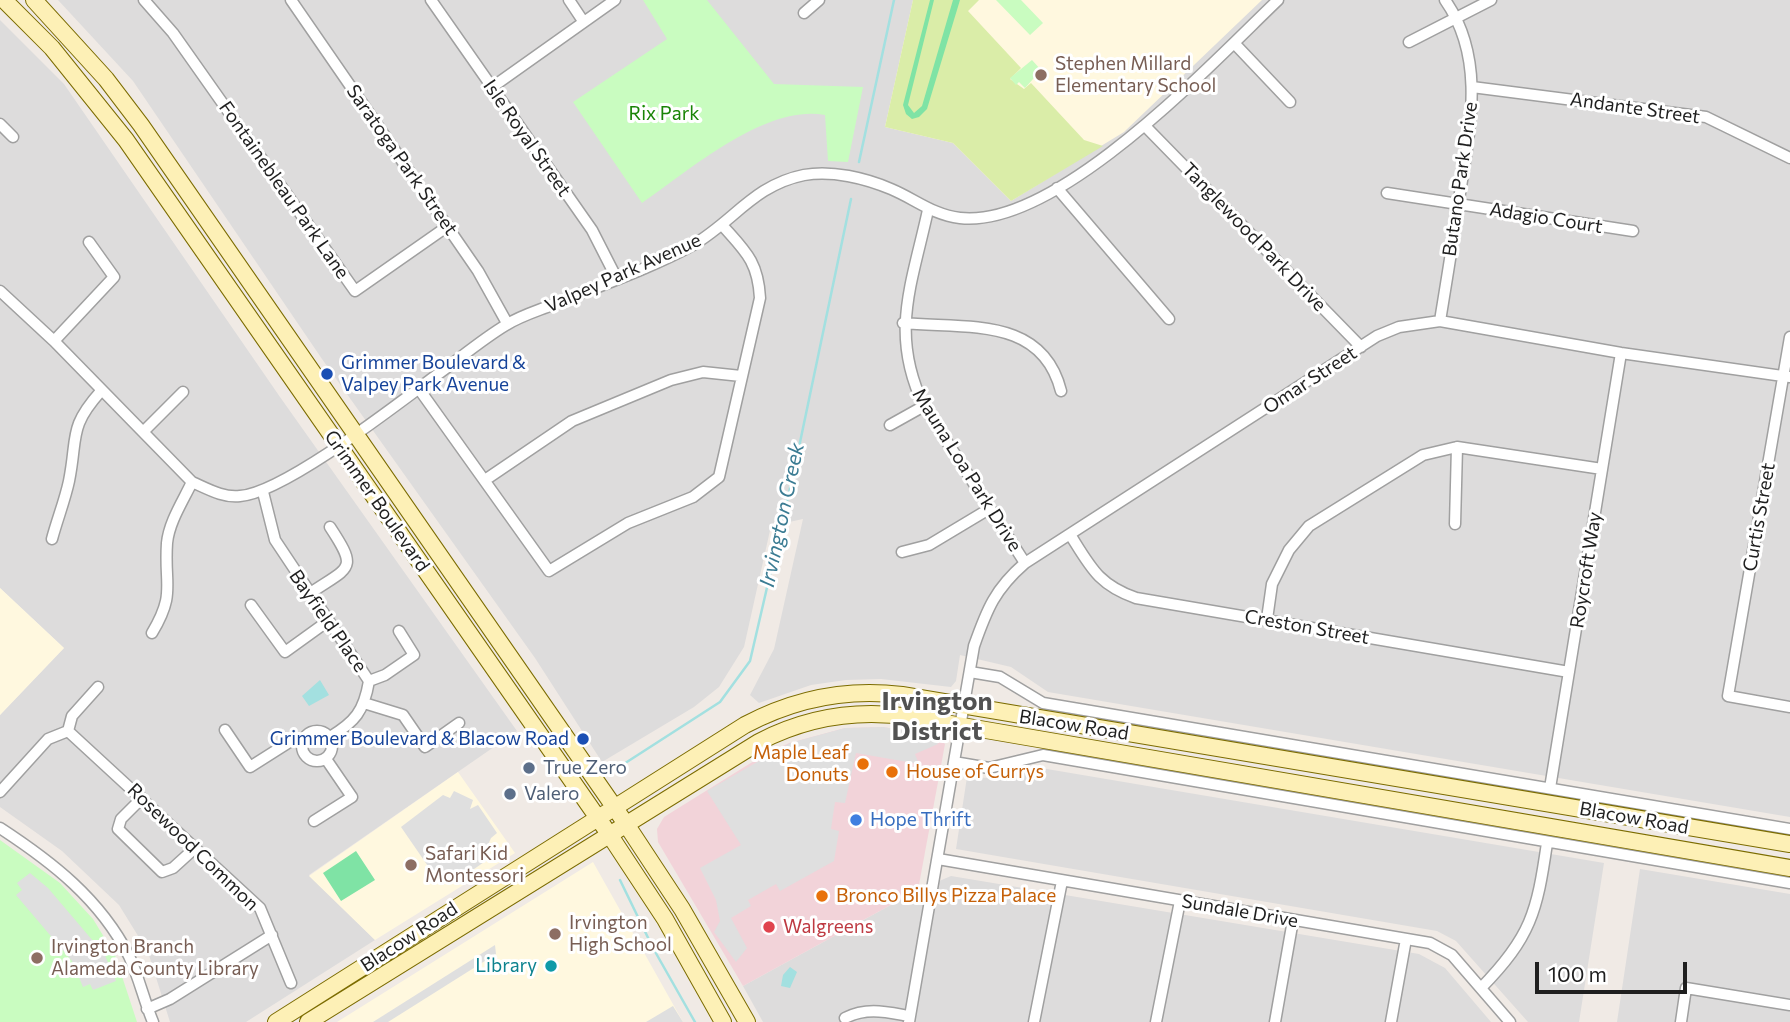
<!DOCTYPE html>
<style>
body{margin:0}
#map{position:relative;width:1790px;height:1022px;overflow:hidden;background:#f0eae5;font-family:Commissioner,sans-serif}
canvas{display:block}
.scale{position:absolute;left:1535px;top:962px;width:152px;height:32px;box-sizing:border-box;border:4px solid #1f1f1f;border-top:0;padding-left:9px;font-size:21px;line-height:24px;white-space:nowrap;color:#1f1f1f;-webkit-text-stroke:5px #fff;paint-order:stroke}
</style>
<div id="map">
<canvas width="1790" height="1022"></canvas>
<div class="scale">100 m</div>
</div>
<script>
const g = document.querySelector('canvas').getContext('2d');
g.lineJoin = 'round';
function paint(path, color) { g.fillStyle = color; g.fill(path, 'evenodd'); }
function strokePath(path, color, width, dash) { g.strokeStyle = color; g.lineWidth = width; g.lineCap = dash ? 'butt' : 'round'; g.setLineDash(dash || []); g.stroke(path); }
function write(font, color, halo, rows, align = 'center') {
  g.font = font + ' Commissioner,sans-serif'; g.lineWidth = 6; g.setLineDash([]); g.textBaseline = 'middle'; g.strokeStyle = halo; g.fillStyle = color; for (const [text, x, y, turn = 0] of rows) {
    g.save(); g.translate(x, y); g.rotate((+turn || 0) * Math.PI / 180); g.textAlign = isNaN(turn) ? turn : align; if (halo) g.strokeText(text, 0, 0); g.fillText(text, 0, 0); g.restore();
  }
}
const residential = new Path2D(`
 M58,0H1790V817L1048,692L1011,667L960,655L956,681L951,687L881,679L846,680L811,685L759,703L750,695L774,649L803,519L771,526L744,647L719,687L694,707L602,762L535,658L322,359L133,81Z
 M0,20L64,84L280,397L517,731L309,875L375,940L246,1022H170L148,952L119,905L62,851L0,807V715L64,648L0,588Z
 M1035,767L1604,863L1579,1022H1528L1456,941L1437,931L956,849L967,777L990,778Z
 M1640,869L1790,894V1022H1617Z
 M951,876L1419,954L1445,968L1491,1022H763L743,986L918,890Z`);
const commercial = new Path2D(`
 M883,727L937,736L945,744L918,890L743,986L658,842L657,829L664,817L762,756L789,743L845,728Z`);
const education = new Path2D(`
 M913,0H1262L1124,132L1011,201L953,143L885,127Z
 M0,588L64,648L0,715Z
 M458,772L515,853L375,940L309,876Z
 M593,862L683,1022H337Z`);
const grass = new Path2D(`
 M913,0H979L968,11L1021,68L1010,79L1024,89L1031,83L1084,140L1103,146L1011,201L953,143L885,127Z`);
const park = new Path2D(`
 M643,0H707L774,84L863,87L848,162L828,161L825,115C765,104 690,170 642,203L573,102L667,39Z
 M996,0H1021L1043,23L1030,35Z
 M1032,60L1041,70L1025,88L1019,82L1016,85L1010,78Z
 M0,840L60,883L93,919L115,955L137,1022H0Z`);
const pitch = new Path2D(`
 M930,0H934L908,105L914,113L922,106L953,0H960L927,109L919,117L912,119L906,114L903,105Z
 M356,851L375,880L341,901L323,873Z`);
const parking = new Path2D(`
 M883,727L933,735L938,744L915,754L919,764L856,753L845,803L835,802L831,829L839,831L834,861L780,891L776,884L748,900L751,906L731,918L747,948L736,962L714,932L720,921L716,900L700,868L741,845L707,791L790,743L845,728Z
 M454,791L473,800L470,809L478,805L497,833L491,838L484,854L489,856L487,860L454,883L432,872L401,827L443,795L450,798Z
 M30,873L48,888L99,948L93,955L103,951L116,981L93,990L90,984L83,987L72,961L16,895L22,890L17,883Z
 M495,945L496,954L388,1022H373Z
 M673,1006L683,1022H646Z`);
const water = new Path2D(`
 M320,680L329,695L309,706L302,696Z
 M790,967L797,972L790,988L781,986L783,975Z`);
const stream = new Path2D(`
 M859,162L894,0
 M616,769L720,702L750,661L794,471L851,199
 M620,880L653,948L695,1022`);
const minor = new Path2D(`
 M144,0L173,33L355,291L448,226
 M291,0L478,271L507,323
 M431,0L592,230L617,279
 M569,0L583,21
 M804,13L819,0
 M1409,42L1491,0
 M1234,43L1290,102
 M1472,87L1706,117L1790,158
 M491,88L615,0
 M0,124L13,137
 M1146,127L1361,347
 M1057,188L1169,319
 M1387,193L1633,231
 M928,210C912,284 889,334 924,406L1025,563
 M0,291L54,341L192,482C208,489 223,498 240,496C283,493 395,406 434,377C458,360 481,340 506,325C520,316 537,311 552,305C599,286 649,269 693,245C734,221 754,185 804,175C832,170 865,178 891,189C915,199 933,215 960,218C1057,229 1211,64 1278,0
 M1440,321C1447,278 1454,236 1460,193C1470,129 1486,58 1445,0
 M903,323C967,329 1042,316 1061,391
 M1790,337L1728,696L1790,707
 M54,341L114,277L89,242
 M419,389L549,571L628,523L693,497L719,477L760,298C758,261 745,251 722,225
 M890,425L924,406
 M143,432L183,392
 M485,480L572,421L671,380L703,372L741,376
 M263,492L275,540L369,681C364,711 355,722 330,737
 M1455,524L1457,447
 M1071,536C1091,568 1099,585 1136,598L1569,672
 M52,539C57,520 65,500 69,481C78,436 68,428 101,391
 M902,552L929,545L989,509
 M309,594C350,566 359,571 330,527
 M251,605L285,652L328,621
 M1267,619L1272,584L1289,550L1309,526L1423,455L1457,447L1602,469
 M152,633C176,593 164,586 167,543C169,522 183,501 192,482
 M970,672L1000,677L1043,703L1790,829
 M369,681L385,675L414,655L399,631
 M364,703L403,715L425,747L459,723
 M225,730L250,767L291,741L303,742
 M302 746a15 15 0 1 1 30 0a15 15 0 1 1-30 0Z
 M68,731L260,908L291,983
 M954,762L989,768L1043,755L1790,883
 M1550,788L1621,353
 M0,792L48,739L68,731L72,716L98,687
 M142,798L121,819L118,829L162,872L173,868L195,848
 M314,821L352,797L326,759
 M0,828C52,862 100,899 129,956C139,977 144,1001 153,1022
 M938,859L1430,943L1452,955L1510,1022
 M1481,988C1531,937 1537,912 1547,843
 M147,1009L170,999L272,935
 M845,1018C867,1007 886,1012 909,1016
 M909,1022L974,646C987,609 995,589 1025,563L1377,336L1399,327L1440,321L1621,353L1790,377
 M1034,1022L1062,881
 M1156,1022L1180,901
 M1275,1022L1293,920
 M1391,1022L1406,939
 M1681,1022L1686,988L1790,1005`);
const secondary = new Path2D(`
 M4,0L52,48L126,140L609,834L665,919L723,1022
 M34,0L106,79L141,125L626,824L682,909L747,1022
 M276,1022L745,725C794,699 846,688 902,695L1790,844
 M308,1022L759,742C807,717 856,709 910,717L1790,868`);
const markers = [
 [1041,75,7,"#8d6e63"],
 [327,374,7,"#1a4fb4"],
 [583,739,7,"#1a4fb4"],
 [863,764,7,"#e8710a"],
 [529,768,7,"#5c6f8a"],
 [892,772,7,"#e8710a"],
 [510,794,7,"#5c6f8a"],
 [856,820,7,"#3f7fe0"],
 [411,865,7,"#8d6e63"],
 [822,896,7,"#e8710a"],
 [769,927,7,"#e0444e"],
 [555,934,7,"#8d6e63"],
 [37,958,7,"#8d6e63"],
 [551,966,7,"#0f9aa8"]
];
const educationNames = [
 ["Stephen Millard",1055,64],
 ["Elementary School",1055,86],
 ["Safari Kid",425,854],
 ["Montessori",425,876],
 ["Irvington",569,923],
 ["High School",569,945],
 ["Irvington Branch",51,947],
 ["Alameda County Library",51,969]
];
const streetNames = [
 ["Andante Street",1635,108,8],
 ["Isle Royal Street",527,138,55],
 ["Saratoga Park Street",402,160,55],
 ["Butano Park Drive",1460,179,-82],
 ["Fontainebleau Park Lane",284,190,55],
 ["Adagio Court",1546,218,9],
 ["Tanglewood Park Drive",1254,237,46],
 ["Valpey Park Avenue",623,273,-24],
 ["Omar Street",1310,380,-33],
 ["Mauna Loa Park Drive",967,470,58],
 ["Grimmer Boulevard",377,501,55],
 ["Curtis Street",1759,517,-80],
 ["Roycroft Way",1586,570,-81],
 ["Bayfield Place",328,621,55],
 ["Creston Street",1307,627,10],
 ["Blacow Road",1074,725,9],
 ["Blacow Road",1634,818,10],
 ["Rosewood Common",193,847,44],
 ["Sundale Drive",1240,911,10],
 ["Blacow Road",409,937,-33]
];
const parkNames = [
 ["Rix Park",664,114]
];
const transitNames = [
 ["Grimmer Boulevard &",341,363],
 ["Valpey Park Avenue",341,385],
 ["Grimmer Boulevard & Blacow Road",569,739,"right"]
];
const foodNames = [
 ["Maple Leaf",849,753,"right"],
 ["Donuts",849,775,"right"],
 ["House of Currys",906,772],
 ["Bronco Billys Pizza Palace",836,896]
];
const serviceNames = [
 ["True Zero",543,768],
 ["Valero",524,794]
];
const shopNames = [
 ["Hope Thrift",870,820]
];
const healthNames = [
 ["Walgreens",783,927]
];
const cultureNames = [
 ["Library",537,966]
];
const waterNames = [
 ["Irvington Creek",782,515,-78]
];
const districtNames = [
 ["Irvington",937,701],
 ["District",937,731]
];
paint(residential, '#dddcdc');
paint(commercial, '#f2d3d9');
paint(education, '#fff8df');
paint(grass, '#daeda8');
paint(park, '#c9fcc0');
paint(pitch, '#7fe3a5');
paint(parking, '#dfdfdf');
paint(water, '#a3e0e0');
strokePath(stream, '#a3e0e0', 2.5);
strokePath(minor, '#a0a0a0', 13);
strokePath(secondary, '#7c6c00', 18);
strokePath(minor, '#fff', 10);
strokePath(secondary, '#fdf0b6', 16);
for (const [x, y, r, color] of markers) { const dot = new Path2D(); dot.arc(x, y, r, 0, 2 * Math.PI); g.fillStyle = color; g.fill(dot); strokePath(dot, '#fff', 2.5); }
write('19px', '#785e54', '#fff', educationNames, 'left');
write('19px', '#1f1f1f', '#fff', streetNames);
write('19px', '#198406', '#fff', parkNames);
write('19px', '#164399', '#fff', transitNames, 'left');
write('19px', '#c56008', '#fff', foodNames, 'left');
write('19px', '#4e5e75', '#fff', serviceNames, 'left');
write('19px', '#366cbe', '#fff', shopNames, 'left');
write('19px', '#be3a42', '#fff', healthNames, 'left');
write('19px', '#0d838f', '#fff', cultureNames, 'right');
write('italic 21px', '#3b7c93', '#fff', waterNames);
write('bold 26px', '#525252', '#fff', districtNames);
</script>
